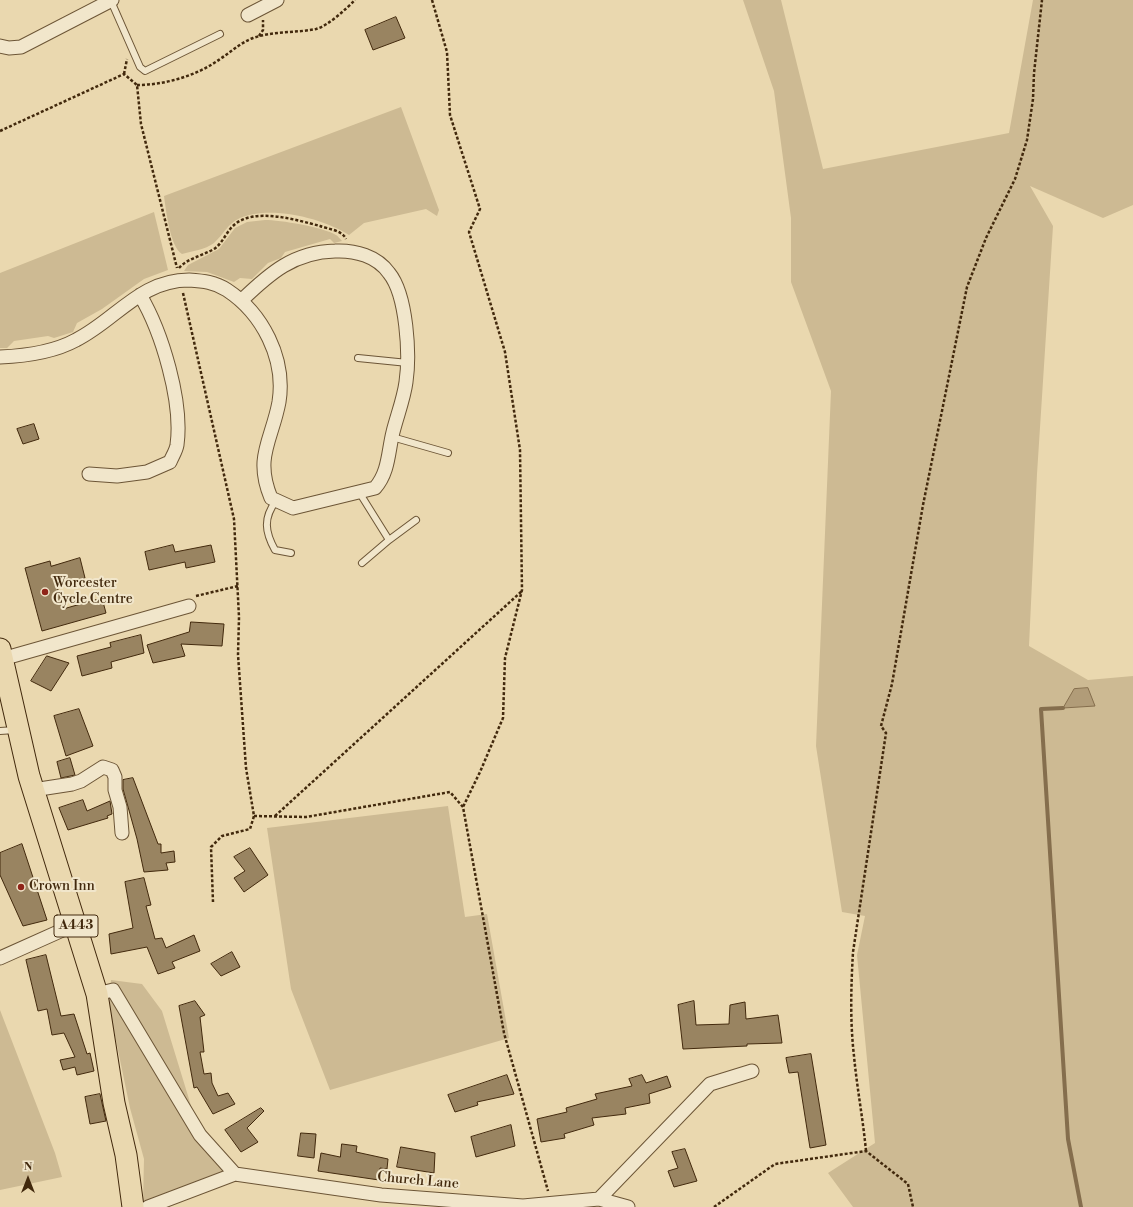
<!DOCTYPE html>
<style>
body{margin:0}
#map{position:relative;width:1133px;height:1207px;overflow:hidden;background:#ead8af;font-family:"Libre Bodoni",serif}
canvas{display:block}
.north{position:absolute;left:8px;top:1159px;width:40px;height:40px;-webkit-text-stroke:3px #f1e6cb;paint-order:stroke;rotate:0deg;font-size:11px;font-weight:700;line-height:16px;text-align:center;color:#42290d}
.north::after{content:'';display:block;margin:auto;width:14px;height:18px;background:#42290d;clip-path:polygon(50% 0,100% 100%,50% 72%,0 100%)}
</style>
<div id="map">
<canvas width="1133" height="1207"></canvas>
<div class="north">N</div>
</div>
<script>
const g = document.querySelector('canvas').getContext('2d');
g.lineJoin = 'round';
function paint(path, color) { g.fillStyle = color; g.fill(path, 'evenodd'); }
function strokePath(path, color, width, dash) { g.strokeStyle = color; g.lineWidth = width; g.lineCap = dash ? 'butt' : 'round'; g.setLineDash(dash || []); g.stroke(path); }
function write(font, color, halo, rows, align = 'center') {
  g.font = font + ' "Libre Bodoni",serif'; g.lineWidth = 4; g.setLineDash([]); g.textBaseline = 'middle'; g.strokeStyle = halo; g.fillStyle = color; for (const [text, x, y, turn = 0] of rows) {
    g.save(); g.translate(x, y); g.rotate((+turn || 0) * Math.PI / 180); g.textAlign = isNaN(turn) ? turn : align; if (halo) g.strokeText(text, 0, 0); g.fillText(text, 0, 0); g.restore();
  }
}
const green = new Path2D(`
 M743,0H781L823,169L1009,133L1033,0H1133V205L1103,218L1030,186L1053,226L1037,474L1029,646L1088,680L1133,676V1207H853L828,1173L875,1143L857,955L865,916L842,912L816,746L831,391L791,282V218L774,91Z
 M401,107L439,210L437,216L426,209L364,223L349,235C323,218 270,205 240,218C228,223 223,235 214,243C205,250 192,251 182,254C170,247 166,210 164,196Z
 M154,212L168,270L144,279L102,309L77,323L73,332L54,338L48,336L14,341L7,348H0V273Z
 M265,220C280,220 323,227 336,235C338,236 340,239 342,241L334,243L330,239L285,252L281,258L268,263L252,279L240,278L234,282L207,272L184,271L188,265L219,249L235,228L247,222Z
 M448,806L465,917L487,914L509,1038L330,1090L291,989L267,828Z
 M111,980L142,984L162,1011L200,1135L235,1174L143,1203L144,1159L130,1108L109,1007Z
 M0,1010L55,1153L62,1177L0,1190Z`);
const water = new Path2D(`
 M1088,688L1095,706L1063,708L1074,689Z`);
const stream = new Path2D(`
 M1063,708L1041,709L1068,1139L1081,1207`);
const building = new Path2D(`
 M396,17L405,38L373,50L365,30Z
 M34,424L39,439L23,444L17,429Z
 M173,545L175,552L211,545L215,562L186,568L185,562L149,570L145,552Z
 M80,558L85,578L57,586L63,609L102,598L106,613L42,631L25,568L50,561L51,566Z
 M191,622L224,624L222,646L181,644L185,656L153,663L147,645L189,632Z
 M141,635L144,653L111,662L112,668L82,676L77,656L111,647L110,643Z
 M47,656L69,663L51,691L31,681Z
 M79,709L93,746L66,756L54,716Z
 M70,758L75,775L61,778L57,762Z
 M133,778L158,844H161V853L174,851L175,862L166,863L168,870L144,872L137,839L123,789V780Z
 M83,800L87,811L110,801L112,814L107,816L108,818L68,830L59,808Z
 M22,844L47,920L23,926L0,875V853Z
 M250,848L268,875L244,892L234,878L245,871L234,857Z
 M144,878L151,905L146,906L155,939L162,938L166,948L194,935L200,951L172,962L175,968L158,974L147,947L111,954L109,934L133,928L125,882Z
 M232,952L240,967L221,976L211,964Z
 M46,955L61,1016L74,1014L87,1054L90,1053L94,1071L77,1075L75,1067L63,1070L60,1060L75,1057L64,1033L52,1035L47,1009L38,1011L26,960Z
 M195,1001L205,1015L200,1017L204,1052H200L204,1074L211,1073L212,1083L218,1096L228,1093L235,1104L213,1114L197,1087L194,1088L179,1006Z
 M694,1001L696,1025L729,1024L730,1005L745,1002L746,1019L778,1015L782,1043L747,1044V1046L683,1049L678,1005Z
 M811,1054L826,1145L810,1148L798,1072L789,1073L786,1058Z
 M507,1075L514,1094L477,1102L478,1105L455,1112L448,1095Z
 M642,1075L646,1083L667,1076L671,1087L649,1094L650,1103L625,1108L626,1114L592,1118L594,1125L564,1134L565,1138L541,1142L537,1119L567,1112L566,1108L597,1099L595,1094L632,1086L629,1079Z
 M100,1094L106,1121L90,1124L85,1097Z
 M261,1108L264,1111L247,1128L258,1142L241,1152L225,1130Z
 M511,1125L515,1146L476,1157L471,1137Z
 M301,1133L316,1134L314,1158L298,1156Z
 M342,1144L357,1146L356,1152L388,1159L387,1169L380,1168L379,1180L318,1171L321,1153L340,1157Z
 M401,1147L435,1153L434,1173L397,1167Z
 M685,1149L697,1181L674,1187L668,1171L678,1168L672,1152Z`);
const path = new Path2D(`
 M432,0L447,52L450,115L480,209L469,232L505,352L520,450L522,590L505,658L503,718L480,772L463,807
 M259,36L263,30V20
 M124,74L127,59
 M137,85C164,85 197,76 220,59C231,52 240,43 253,38C273,31 296,33 316,29C328,26 346,9 355,0
 M0,131L124,74L137,85L141,124L177,268
 M179,268C188,258 202,256 214,249C223,243 226,232 234,225C254,207 297,220 320,226C328,229 342,230 346,239
 M183,293L234,519L239,617L238,655L246,768L254,816L250,829L222,836L211,847L213,902
 M196,596L238,586
 M254,816L306,817L450,792L463,807L504,1033L548,1191
 M275,816L522,591
 M866,1151C863,1119 857,1088 854,1056C850,1022 851,986 853,952L886,733L881,726L892,684L923,505L967,287L986,238L1015,179L1027,140L1033,99L1034,73L1042,0
 M714,1207L775,1164L866,1151L908,1184L913,1207`);
const service = new Path2D(`
 M111,1L140,67L145,71L220,34
 M358,358L408,363
 M392,437L448,453
 M359,492L389,540L362,563
 M276,501C263,518 265,532 275,550L291,553
 M389,540L416,520
 M0,731L15,730`);
const minor = new Path2D(`
 M248,15L277,0
 M0,46L9,48L21,47L112,0
 M0,357C25,356 54,352 76,340C116,320 140,280 189,280C203,281 215,282 227,290C262,313 286,358 279,402C272,440 254,457 271,498L293,508L375,488C389,472 388,452 393,432C397,416 404,398 406,382C410,355 407,295 389,273C377,256 355,250 335,251C294,252 270,273 242,300
 M89,474L117,476L147,472L170,462C172,457 176,451 177,445C183,402 162,332 140,295
 M2,659L189,606
 M33,790L72,784L81,781L103,767L112,770L115,777V790L120,807L122,833
 M0,958L76,924
 M97,994L113,990L200,1135L235,1174
 M599,1199L628,1207
 M148,1207L235,1174L381,1195L523,1206L599,1199L710,1084L752,1071`);
const primary = new Path2D(`
 M0,649L29,776L97,994L114,1103L126,1155L133,1207`);
const markers = [
 [45,592,4,"#8f2418"],
 [21,887,4,"#8f2418"]
];
const shields = [
 [76,926,44]
];
const shieldNames = [
 ["A443",76,926]
];
const poiNames = [
 ["Worcester",53,584],
 ["Cycle Centre",53,600],
 ["Crown Inn",29,887]
];
const streetNames = [
 ["Church Lane",418,1181,5]
];
paint(green, '#cdba93');
paint(water, '#b19c78');
strokePath(water, '#856e4d', 1);
strokePath(stream, '#856e4d', 4);
paint(building, '#998461');
strokePath(building, '#42290d', 1);
strokePath(service, '#6c5536', 8);
strokePath(minor, '#6c5536', 15);
strokePath(primary, '#42290d', 23);
strokePath(path, '#42290d', 2.5, [3, 2]);
strokePath(service, '#f1e6cb', 6);
strokePath(minor, '#f1e6cb', 13);
strokePath(primary, '#ead8af', 21);
for (const [x, y, r, color] of markers) { const dot = new Path2D(); dot.arc(x, y, r, 0, 2 * Math.PI); g.fillStyle = color; g.fill(dot); strokePath(dot, '#f1e6cb', 1.5); }
for (const [x, y, w] of shields) { const box = new Path2D(); box.roundRect(x - w / 2, y - 11, w, 22, 3); g.fillStyle = '#f1e6cb'; g.fill(box); strokePath(box, '#42290d', 1); }
write('bold 13px', '#42290d', null, shieldNames);
write('14px', '#42290d', '#f1e6cb', poiNames, 'left');
write('14px', '#42290d', '#f1e6cb', streetNames);
</script>
